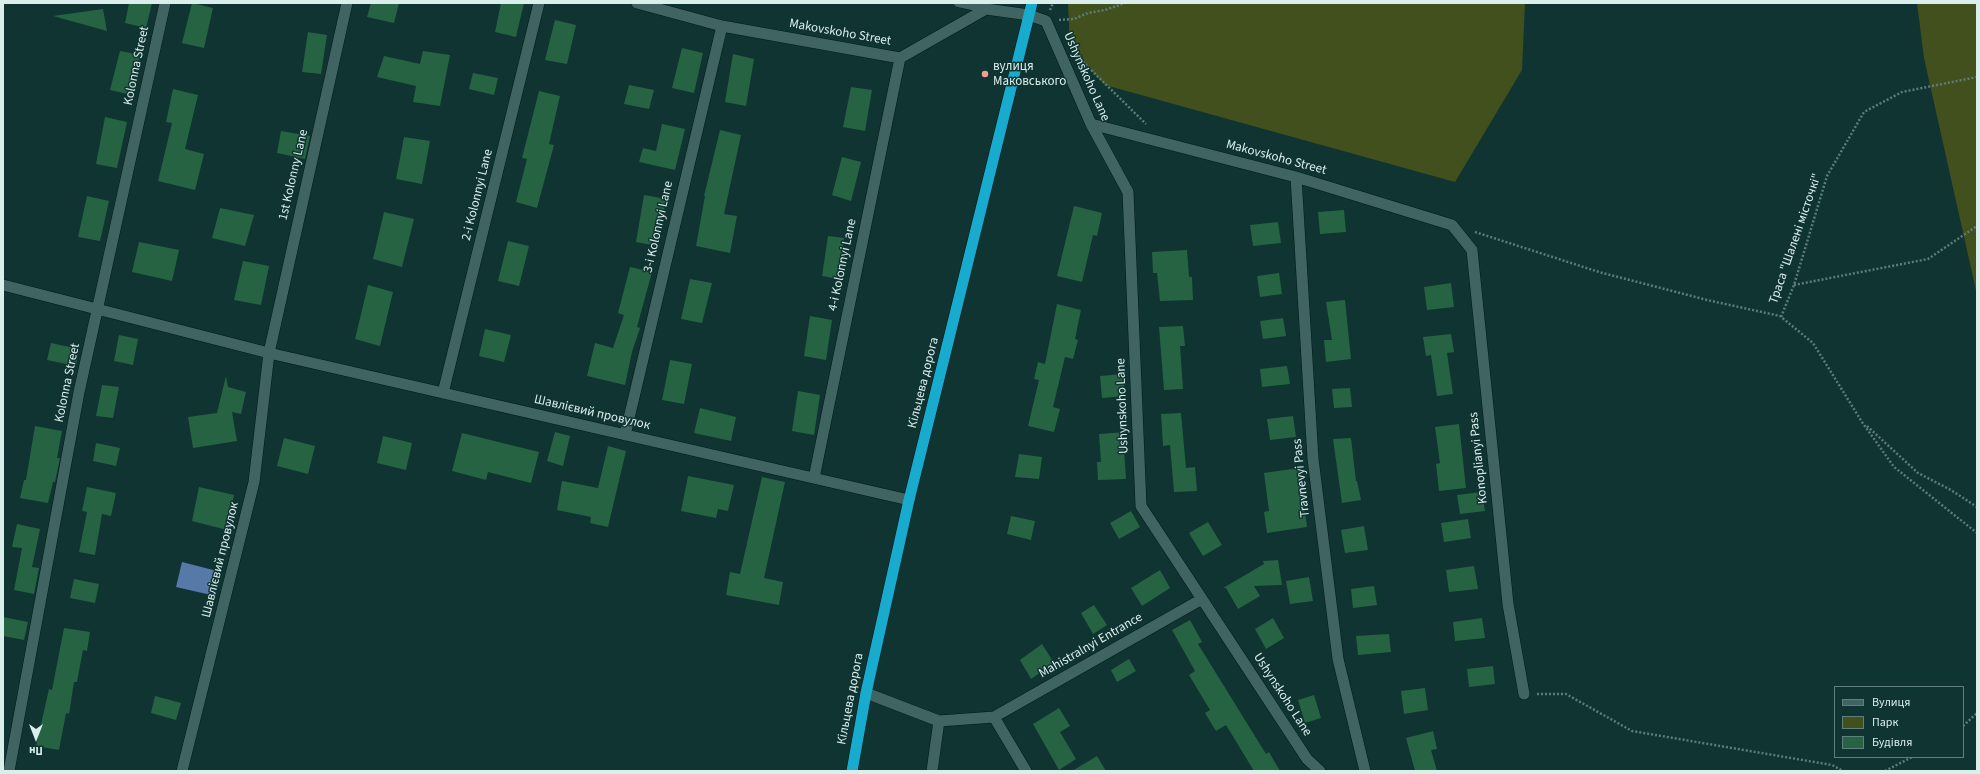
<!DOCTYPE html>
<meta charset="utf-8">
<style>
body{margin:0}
#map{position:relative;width:1980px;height:774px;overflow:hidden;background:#0f3432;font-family:"Source Sans 3",sans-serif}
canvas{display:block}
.frame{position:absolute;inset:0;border:4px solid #daeeec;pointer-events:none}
.legend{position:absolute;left:1834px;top:686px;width:130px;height:72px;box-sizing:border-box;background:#0f3432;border:1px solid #607e7c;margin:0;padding:5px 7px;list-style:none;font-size:12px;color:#daeeec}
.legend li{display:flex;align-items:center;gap:8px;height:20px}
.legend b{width:20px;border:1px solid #607e7c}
.north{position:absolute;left:16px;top:718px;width:40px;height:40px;-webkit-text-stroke:3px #0f3432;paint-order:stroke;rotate:180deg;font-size:11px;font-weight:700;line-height:16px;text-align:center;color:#daeeec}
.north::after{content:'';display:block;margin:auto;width:14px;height:18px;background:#daeeec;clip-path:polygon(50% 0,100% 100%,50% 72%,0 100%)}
</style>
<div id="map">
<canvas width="1980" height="774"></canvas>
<div class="frame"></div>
<ul class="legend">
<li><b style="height:5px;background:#406461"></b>Вулиця</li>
<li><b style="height:11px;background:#41501c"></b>Парк</li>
<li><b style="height:11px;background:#266342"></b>Будівля</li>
</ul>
<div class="north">Пн</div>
</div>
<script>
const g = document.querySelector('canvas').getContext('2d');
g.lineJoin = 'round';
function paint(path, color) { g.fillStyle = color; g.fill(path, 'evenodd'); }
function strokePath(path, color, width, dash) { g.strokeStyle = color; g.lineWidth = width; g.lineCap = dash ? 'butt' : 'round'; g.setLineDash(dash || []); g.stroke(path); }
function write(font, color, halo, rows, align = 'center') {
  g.font = font + ' "Source Sans 3",sans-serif'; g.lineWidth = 3; g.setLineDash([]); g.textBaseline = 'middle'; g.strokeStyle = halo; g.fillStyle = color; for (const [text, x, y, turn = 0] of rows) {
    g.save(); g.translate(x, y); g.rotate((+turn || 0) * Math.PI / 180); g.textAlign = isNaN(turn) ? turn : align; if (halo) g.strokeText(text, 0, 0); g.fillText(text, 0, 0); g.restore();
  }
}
const green = new Path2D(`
 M1068,3H1525L1522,70L1455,182L1105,85L1070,48Z
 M1917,3H1977V295L1924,58Z`);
const water = new Path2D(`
 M182,562L217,571L211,595L176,587Z`);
const building = new Path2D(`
 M129,3H152L146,28L125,23Z
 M192,3L213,8L204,48L182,43Z
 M371,3H399L394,23L367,17Z
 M501,3H524L516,37L495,32Z
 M103,9L107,31L53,16Z
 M555,20L576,25L567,64L545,60Z
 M308,32L327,35L321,74L302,72Z
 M682,48L703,53L694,93L672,88Z
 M120,51L141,55L132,95L110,90Z
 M423,51L450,55L440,106L413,102L416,86L377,77L384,56L420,64Z
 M733,54L754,59L746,106L725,102Z
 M473,73L498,78L494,95L469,89Z
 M629,85L654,90L649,109L624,104Z
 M851,87L872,90L865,131L843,127Z
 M173,89L198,95L185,149L204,154L195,190L158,181L172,123L166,122Z
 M539,91L560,96L549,144L554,145L537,208L516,202L527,159L522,158Z
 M105,117L127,122L117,168L96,164Z
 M662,124L685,129L675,170L639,162L643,148L656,151Z
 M720,130L741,135L724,214L737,216L730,253L696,246L705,196H704Z
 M281,131L310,136L305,159L277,153Z
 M404,137L430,141L422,184L396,179Z
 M842,157L861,162L851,201L832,195Z
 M644,195L666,199L658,246L636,242Z
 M87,196L109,201L100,241L78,237Z
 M1074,206L1102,213L1097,236L1093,235L1082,282L1057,276Z
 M220,208L254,215L245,246L212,238Z
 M1344,210L1346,232L1320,234L1318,212Z
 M384,212L414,219L402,267L373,259Z
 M1278,222L1281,243L1253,246L1250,225Z
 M828,236L844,238L838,279L822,276Z
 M508,241L529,246L519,286L498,281Z
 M139,242L179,250L172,281L132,272Z
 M1187,250L1189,277H1192L1193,300L1160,301L1157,273H1153L1152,252Z
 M243,261L269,266L261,305L234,300Z
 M630,267L652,272L637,327L640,328L632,352L625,385L587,376L595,343L613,348L624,315L618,313Z
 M1279,273L1282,294L1260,297L1257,276Z
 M690,279L712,283L702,323L681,319Z
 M1451,283L1454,307L1427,310L1424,287Z
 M368,285L393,292L380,346L355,339Z
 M1345,300L1351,359L1326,362L1324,340H1332L1326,302Z
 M1057,304L1081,310L1075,339L1078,340L1073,359L1065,357L1053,407L1060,409L1054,432L1028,426L1039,380L1034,379L1038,362L1045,364Z
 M810,316L832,320L826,360L804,356Z
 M1283,318L1286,336L1263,339L1260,321Z
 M1183,326L1185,346H1180L1183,389L1164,390L1159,327Z
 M485,329L511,335L504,362L479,356Z
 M1451,334L1454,352L1447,353L1453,394L1437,396L1431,355L1426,356L1423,337Z
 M119,335L138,339L133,365L114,361Z
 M51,343L79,349L76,366L47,360Z
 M670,360L692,364L684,404L662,400Z
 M1287,366L1290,384L1262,387L1260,369Z
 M1123,374L1125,396L1102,398L1100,376Z
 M226,376L228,387L246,392L241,414L232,412L237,441L193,448L188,417L217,413Z
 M102,385L119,387L113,418L96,416Z
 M1350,388L1352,407L1334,408L1332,389Z
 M798,391L820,395L814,435L792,431Z
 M700,408L736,417L731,441L694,433Z
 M1181,413L1186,468L1195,467L1197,491L1174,492L1170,445L1163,446L1161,414Z
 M1293,416L1296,437L1270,440L1267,419Z
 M1459,424L1466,488L1439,491L1436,464L1440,463L1435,427Z
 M35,426L62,431L57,458H60L55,482H53L48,503L20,498L24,480H26Z
 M555,432L570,436L563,466L547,461Z
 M1126,432L1128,449H1124L1126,479L1098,480L1097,462H1101L1099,434Z
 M462,433L539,452L531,483L488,472L486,480L452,471Z
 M383,436L412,443L406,470L377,463Z
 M284,438L315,446L308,474L277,466Z
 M1351,438L1356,481H1357L1361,500L1342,503L1333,439Z
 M96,443L120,448L116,466L93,461Z
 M608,446L626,451L608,527L590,523L591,517L557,510L562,481L598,488Z
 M1019,454L1042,457L1039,479L1015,477Z
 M1299,468L1307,527L1267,533L1264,512L1269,511L1264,473Z
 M688,476L734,485L728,511L718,509L716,518L681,511Z
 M762,477L785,482L764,578L783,582L779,605L726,595L730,572L740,574Z
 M87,487L116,493L111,516L102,514L95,555L79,552L87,512L82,511Z
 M199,487L234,495L227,530L192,521Z
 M1482,492L1485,511L1460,514L1457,495Z
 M1131,511L1140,527L1119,539L1110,523Z
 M1011,516L1035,521L1031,540L1007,534Z
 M1468,519L1471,538L1444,542L1441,523Z
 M1208,522L1222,545L1203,556L1189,533Z
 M17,524L40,529L32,567L39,568L34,594L14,590L22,548L12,547Z
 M1364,526L1368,550L1345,553L1341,530Z
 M1278,560L1282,585L1254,586L1260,596L1238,609L1226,588H1223L1264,564L1263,561Z
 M1474,566L1478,589L1449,592L1446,570Z
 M1160,570L1170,588L1142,606L1131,588Z
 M1309,577L1313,601L1290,604L1286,581Z
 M74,579L99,584L95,603L70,598Z
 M1374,586L1377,605L1353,608L1351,589Z
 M1094,605L1107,625L1093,634L1081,613Z
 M3,617L28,622L24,640L3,636Z
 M1273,618L1284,638L1266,649L1255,629Z
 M1482,618L1485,638L1455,641L1453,622Z
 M1190,620L1202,642L1198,644L1266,754L1269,752L1280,771H1254L1226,725L1216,731L1205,713L1210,710L1189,675L1195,671L1172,630Z
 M64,628L90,632L87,651L83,650L77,682H74L69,714L66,713L59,750L36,746L49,689L52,690Z
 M1389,634L1391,652L1358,655L1356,636Z
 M1042,644L1054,663L1031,679L1020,660Z
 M1129,659L1136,671L1117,682L1111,670Z
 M1493,666L1495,684L1469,687L1467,669Z
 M1425,688L1428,710L1404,714L1401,691Z
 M1314,695L1321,718L1305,723L1298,700Z
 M155,696L181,703L176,720L151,713Z
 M1059,708L1070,726L1060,732L1076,759L1059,770L1033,724Z
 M1433,731L1437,749L1431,750L1437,771H1415L1406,738Z
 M1097,756L1106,771H1072Z`);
const path = new Path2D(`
 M1050,10L1053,3
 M1059,20L1074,19L1088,13L1105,10L1125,3
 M1077,56L1146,124
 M1475,232L1599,272L1707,300L1780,316L1813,343L1862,422L1894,467L1977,533
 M1794,285L1928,259L1977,226
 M1781,317L1794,285L1827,176L1864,112L1902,92L1977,77
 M1867,426L1918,473L1951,490L1977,507
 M1537,694H1566L1632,731L1832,765L1843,771
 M1963,726L1977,713
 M1885,771L1912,757`);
const service = new Path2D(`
 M958,3L986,9`);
const minor = new Path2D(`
 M637,3L722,26L900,58L986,9L1029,15L1046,21L1091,124L1128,192L1141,506L1307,759L1320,771
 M1091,124L1296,177L1452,225L1472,250L1508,604L1524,694
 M1296,177L1313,459L1338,659L1365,771
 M3,285L269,353L909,500
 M443,393L539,3
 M625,435L722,26
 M814,478L900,58
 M866,693L939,721L994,717L1026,771
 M994,717L1202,599
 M9,771L79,392L165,3
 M182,771L254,482L269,353L347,3
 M932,771L939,721`);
const trunk = new Path2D(`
 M852,771L866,693L909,500L1032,3`);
const markers = [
 [985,74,4,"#f59c95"]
];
const streetNames = [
 ["Makovskoho Street",840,33,10],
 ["Kolonna Street",137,66,-78],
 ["Ushynskoho Lane",1086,77,66],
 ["Makovskoho Street",1276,158,15],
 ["1st Kolonny Lane",294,175,-77],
 ["2-i Kolonnyi Lane",478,195,-76],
 ["3-i Kolonnyi Lane",659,227,-77],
 ["Траса \"Шаленi мiсточкi\"",1796,239,-71],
 ["4-i Kolonnyi Lane",843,265,-78],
 ["Kolonna Street",68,383,-78],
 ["Кільцева дорога",924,383,-76],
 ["Ushynskoho Lane",1123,406,-92],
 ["Шавлієвий провулок",592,413,13],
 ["Konoplianyi Pass",1479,458,-96],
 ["Travnevyi Pass",1302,478,-96],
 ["Шавлієвий провулок",221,560,-76],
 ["Mahistralnyi Entrance",1091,646,-30],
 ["Ushynskoho Lane",1282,695,57],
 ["Кільцева дорога",851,699,-79]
];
const poiNames = [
 ["вулиця",993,67],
 ["Маковського",993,82]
];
paint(green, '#41501c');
paint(water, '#5679a8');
paint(building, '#266342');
strokePath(service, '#001a19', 9);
strokePath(minor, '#001a19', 12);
strokePath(trunk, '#001a19', 12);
strokePath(path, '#5d7c7a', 2.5, [2, 2]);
strokePath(service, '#406461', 8);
strokePath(minor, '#406461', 11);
strokePath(trunk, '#18abce', 11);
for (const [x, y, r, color] of markers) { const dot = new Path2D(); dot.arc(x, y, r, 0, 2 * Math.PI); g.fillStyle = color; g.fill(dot); strokePath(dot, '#0f3432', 1.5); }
write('13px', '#daeeec', '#0f3432', streetNames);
write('13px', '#daeeec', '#0f3432', poiNames, 'left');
</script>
